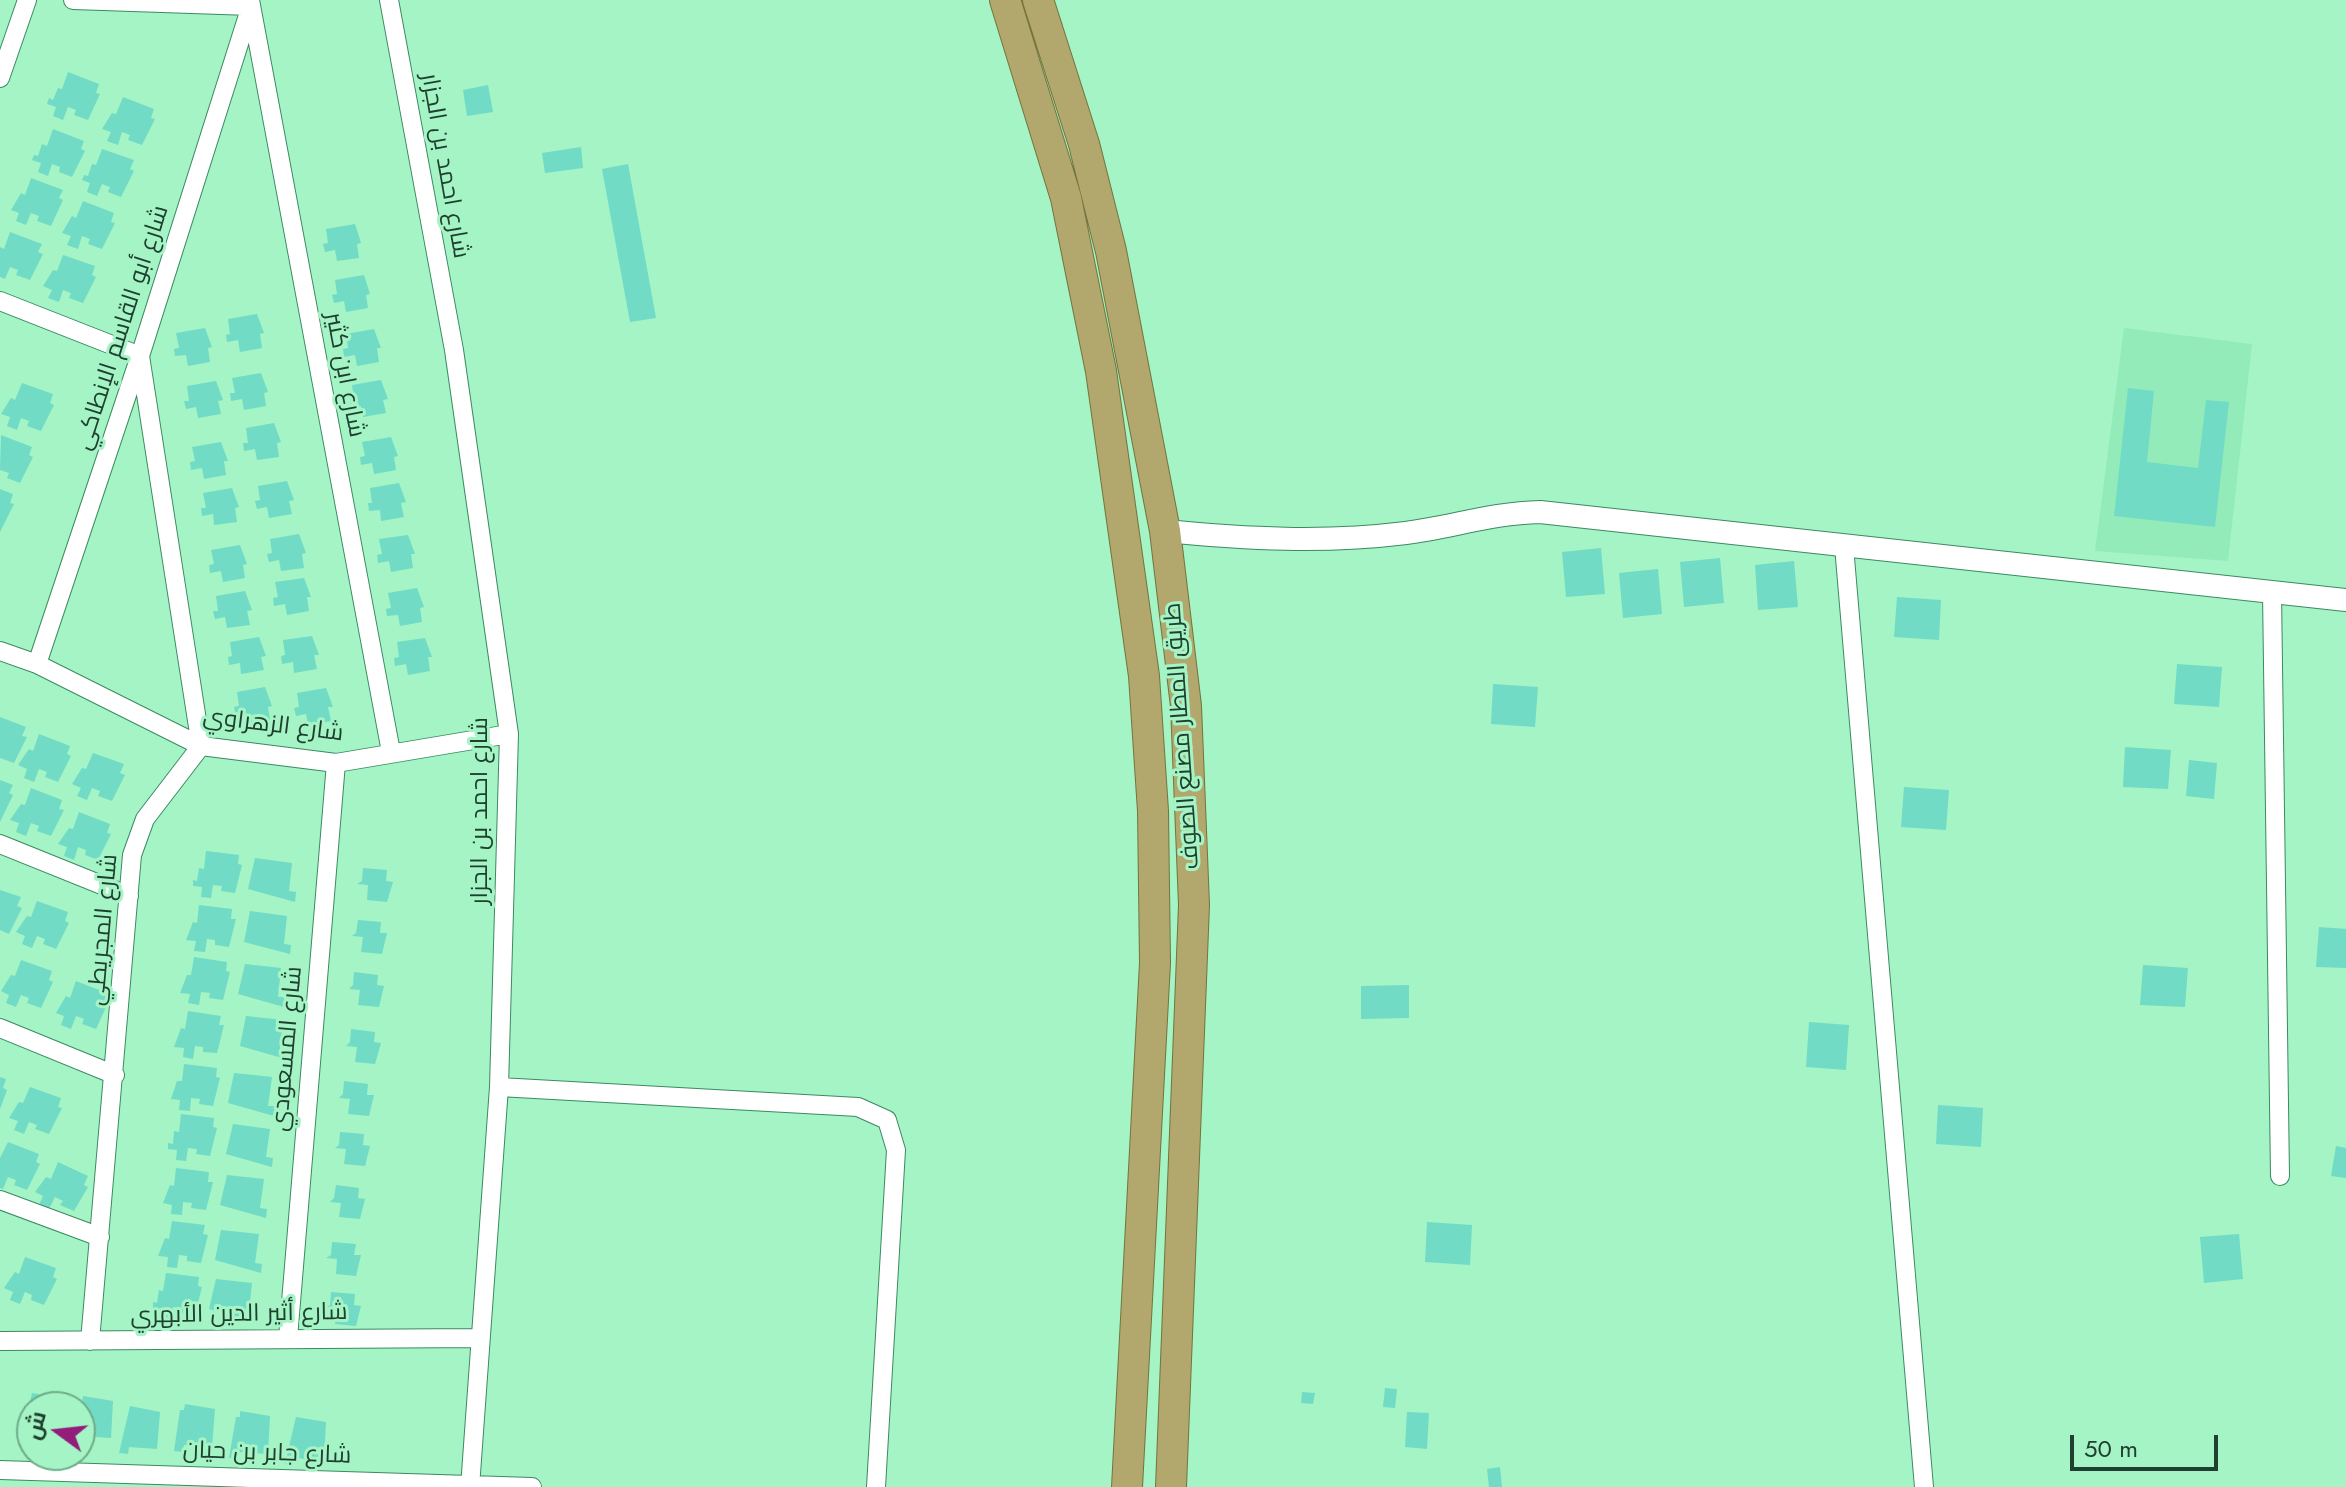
<!DOCTYPE html>
<html>
<head>
<meta charset="utf-8">
<style>
  body { margin:0 }
  #map { position:relative; width:2346px; height:1487px; overflow:hidden; background:#a4f4c6; font-family:Jost,Cairo,sans-serif }
  canvas { display:block }
  .north { position:absolute; left:16px; top:1391px; width:80px; height:80px; box-sizing:border-box; background:#a4f4c6; border:2px solid #6fac89; border-radius:50%; rotate:285deg; font-size:22px; font-weight:700; line-height:32px; text-align:center; color:#1f402e }
  .north::after { content:''; display:block; margin:auto; width:28px; height:36px; background:#931d7a; clip-path:polygon(50% 0,100% 100%,50% 72%,0 100%) }
  .scale { position:absolute; left:2070px; top:1435px; width:148px; height:36px; box-sizing:border-box; border:4px solid #1f402e; border-top:0; padding-left:10px; font-size:24px; line-height:28px; white-space:nowrap; color:#1f402e; -webkit-text-stroke:6px #a4f4c6; paint-order:stroke }
</style>
</head>
<body>
<div id="map">
<canvas width="2346" height="1487"></canvas>
<div class="north">ش</div>
<div class="scale">50 m</div>
</div>
<script>
const ctx = document.querySelector('canvas').getContext('2d');
ctx.lineJoin = 'round';
function paint(path, color) { ctx.fillStyle = color; ctx.fill(path, 'evenodd'); }
function stroke(path, color, width, dash) { ctx.strokeStyle = color; ctx.lineWidth = width; ctx.lineCap = dash ? 'butt' : 'round'; ctx.setLineDash(dash || []); ctx.stroke(path); }
function label(font, color, halo, rows, align = 'center') {
  ctx.font = font + ' Jost,Cairo,sans-serif'; ctx.lineWidth = 6; ctx.setLineDash([]); ctx.textBaseline = 'middle'; ctx.strokeStyle = halo; ctx.fillStyle = color; for (const [text, x, y, turn = 0] of rows) {
    ctx.save(); ctx.translate(x, y); ctx.rotate((+turn || 0) * Math.PI / 180); ctx.textAlign = isNaN(turn) ? turn : align; if (halo) ctx.strokeText(text, 0, 0); ctx.fillText(text, 0, 0); ctx.restore();
  }
}
const built = new Path2D(`
  M2124,328L2252,344L2228,561L2095,551Z`);
const building = new Path2D(`
  M68,72L99,84L96,93L100,94L88,120L74,115L76,110L68,107L63,120L53,116L56,107L47,104L49,98L53,100L58,88L62,89Z
  M488,85L493,112L467,116L463,90Z
  M123,97L154,109L151,118L155,119L142,145L128,140L130,135L122,132L118,145L107,141L111,132L102,129L112,113L116,114Z
  M53,129L84,141L81,149L85,151L72,177L59,172L60,167L52,164L48,176L38,172L41,163L32,160L34,155L38,156L42,144L47,146Z
  M581,147L583,168L545,173L542,153Z
  M102,149L134,160L130,169L134,171L121,197L108,192L110,187L102,184L97,196L87,192L90,183L82,180L84,175L88,176L92,164L96,165Z
  M628,164L656,318L630,322L602,169Z
  M31,178L63,190L59,198L63,200L51,226L37,221L39,216L31,213L26,225L16,221L19,213L11,210L21,193L25,195Z
  M83,201L114,213L111,222L115,223L102,249L88,244L90,239L82,236L78,249L67,245L71,236L62,233L72,216L76,218Z
  M355,224L361,243L357,244L359,258L337,261L335,250L325,252L323,244L328,243L326,229Z
  M10,232L42,244L38,252L43,254L30,280L16,275L18,270L10,267L5,279L0,277V247L4,249Z
  M63,255L95,266L92,275L96,277L83,303L69,298L71,293L63,290L59,302L48,298L52,290L43,286L53,270L57,271Z
  M364,275L370,294L366,295L368,308L346,312L344,301L334,303L332,295L337,294L335,280Z
  M257,314L264,333L260,334L262,348L240,352L238,340L227,342L226,335L230,334L228,319Z
  M205,328L212,347L208,348L210,362L188,366L186,355L175,356L174,349L179,348L176,333Z
  M374,329L381,348H377L379,362L357,366L355,355L344,357L343,349L348,348L346,334Z
  M261,373L268,392L264,393L266,406L244,410L242,399L231,401L230,393H235L232,378Z
  M381,380L388,399L383,400L386,413L363,417L361,406L351,408L350,400H354L352,385Z
  M216,381L223,400L218,401L221,414L198,418L196,407L186,409L184,401H189L187,386Z
  M22,383L53,394L50,403L54,405L41,431L27,426L29,421L21,418L17,430L7,426L10,417L1,414L11,398L15,400Z
  M2128,388L2154,391L2147,462L2198,468L2206,400L2229,402L2215,527L2114,516Z
  M274,423L281,442L277,443L279,457L257,460L255,449L244,451L243,443H248L246,428Z
  M1,435L32,447L29,455L33,457L20,483L7,478L9,473L0,470Z
  M391,437L398,456L394,457L396,470L374,474L372,463L361,465L360,457L365,456L362,442Z
  M221,442L228,461H224L226,475L204,479L202,468L191,470L190,462L195,461L192,447Z
  M287,481L294,500L289,501L292,514L269,518L267,507L257,509L255,501L260,500L258,486Z
  M399,483L406,502L401,503L404,517L381,521L380,510L369,511L368,503H372L370,488Z
  M232,488L239,507L235,508L237,522L214,525L213,514L202,516L201,508H206L203,493Z
  M0,489L13,494L10,503L14,504L0,532Z
  M299,534L306,553L302,554L304,568L281,571L279,560L269,562L267,554L272,553L270,539Z
  M408,535L415,554H411L413,568L391,572L389,561L378,563L377,555L382,554L379,539Z
  M240,545L247,564L243,565L245,578L223,582L221,571L210,573L209,565L214,564L211,550Z
  M1601,548L1605,594L1566,597L1562,552Z
  M1720,558L1724,603L1684,607L1680,562Z
  M1794,561L1798,607L1758,610L1755,565Z
  M1658,569L1662,614L1623,618L1619,573Z
  M304,578L311,597H307L309,611L287,615L285,604L274,606L273,598L278,597L275,582Z
  M417,588L424,607L420,608L422,622L400,626L398,615L387,616L386,609L391,608L388,593Z
  M245,591L252,610L247,611L250,625L227,628L225,617L215,619L213,611H218L216,596Z
  M1897,597L1941,600L1939,640L1894,637Z
  M312,636L319,655H314L317,669L294,673L293,662L282,664L281,656L285,655L283,640Z
  M259,637L266,656L261,657L264,670L241,674L240,663L229,665L228,657L232,656L230,642Z
  M425,638L432,657H428L430,671L408,675L406,664L395,666L394,658L399,657L397,642Z
  M2177,664L2222,667L2219,707L2174,704Z
  M1493,684L1538,687L1535,727L1491,724Z
  M265,687L272,706L268,707L270,720L248,724L246,713L236,715L234,707L239,706L237,692Z
  M326,688L333,707H328L331,721L308,725L306,714L296,716L294,708L299,707L297,693Z
  M0,717L26,727L22,736L27,737L14,763L0,758Z
  M39,734L70,746L67,754L71,756L58,782L45,777L47,772L39,769L34,782L24,778L27,769L18,765L29,749L33,751Z
  M2125,747L2171,750L2168,789L2123,787Z
  M93,753L124,764L120,773L125,775L112,801L98,796L100,791L92,788L87,800L77,796L81,788L72,784L82,768L86,769Z
  M2189,760L2217,763L2214,799L2186,796Z
  M0,780L13,785L9,793L13,795L0,822Z
  M1904,787L1949,790L1946,830L1901,827Z
  M31,788L62,800L59,809L64,810L51,836L37,831L39,826L31,823L26,836L16,832L19,823L10,820L21,804L25,805Z
  M79,812L110,824L107,833L111,834L98,860L85,855L86,850L78,847L74,860L64,856L67,847L58,844L69,828L73,829Z
  M206,851L239,855L238,864L242,865L235,893L221,891L222,886L213,885L211,898L201,897L202,887L193,886V880L197,881L199,868L204,869Z
  M255,858L292,863L289,891L296,892L295,902L248,889Z
  M363,868L387,870L386,881L393,882L387,902L367,900L368,885L357,884L362,881Z
  M0,890L21,897L17,906L22,908L9,934L0,930Z
  M37,901L68,912L65,921L69,923L56,949L43,944L45,939L37,936L32,948L22,944L25,936L16,932L27,916L31,917Z
  M199,905L232,909L231,919H236L229,947L215,945V940L207,939L205,952L194,951L196,941L186,940L193,922L197,923Z
  M250,911L287,916L284,944L291,945L290,954L244,942Z
  M358,920L381,922L380,933H387L382,954L361,952L363,937L352,936L356,933Z
  M2319,927L2346,929V968L2316,967Z
  M194,957L227,962L226,971L230,972L223,1000L209,998L210,993L201,992L199,1005L188,1003L190,994L180,993L187,975H191Z
  M21,960L52,971L49,980L53,982L41,1008L27,1003L29,998L21,995L16,1007L6,1003L9,995L1,991L11,975L15,976Z
  M245,964L281,968L278,997H285L284,1007L238,994Z
  M2143,965L2188,968L2185,1007L2140,1005Z
  M354,972L378,975L377,985L384,986L379,1007L358,1005L360,990L349,989L353,985Z
  M76,981L107,993L104,1002L108,1003L96,1029L82,1024L84,1019L76,1016L71,1029L61,1025L64,1016L56,1013L66,996L70,998Z
  M1409,985V1018L1361,1019V986Z
  M188,1011L221,1016L219,1025H224L217,1053L203,1052V1047L195,1046L193,1059L183,1057L184,1048L174,1047L181,1028L185,1029Z
  M246,1016L283,1020L280,1049L287,1050L286,1059L240,1046Z
  M1809,1022L1849,1025L1846,1070L1806,1067Z
  M351,1029L375,1032L374,1042L381,1043L375,1064L355,1062L357,1047L346,1046L350,1042Z
  M184,1064L217,1068L216,1077L220,1078L213,1106L199,1104L200,1099L191,1098L190,1111L179,1110L180,1100L171,1099L177,1081H182Z
  M234,1073L272,1077L268,1106H275L274,1116L228,1103Z
  M0,1077L6,1079L3,1088L7,1090L0,1109Z
  M344,1081L368,1084L367,1095H374L369,1116L348,1114L350,1099L339,1098L343,1094Z
  M30,1087L61,1098L58,1107L62,1108L49,1134L35,1129L37,1125L29,1122L24,1134L14,1130L18,1121L9,1118L19,1102L23,1103Z
  M1938,1105L1983,1108L1981,1147L1936,1144Z
  M181,1114L214,1118L213,1127L217,1128L210,1156L196,1154L197,1149L188,1148L186,1161L176,1160L177,1150L168,1149V1143L173,1144L174,1131L179,1132Z
  M233,1124L270,1129L266,1157L273,1158L272,1167L226,1154Z
  M340,1132L364,1134L363,1145L370,1146L365,1166L344,1164L346,1149L335,1148L339,1145Z
  M8,1142L39,1154L36,1162L40,1164L27,1190L14,1185L16,1180L8,1177L3,1189L0,1188V1158Z
  M2336,1146L2346,1148V1178L2331,1176Z
  M58,1162L88,1176L84,1185L88,1187L74,1211L60,1205L63,1201L55,1197L49,1209L39,1205L43,1196L35,1192L46,1177L51,1179Z
  M176,1168L209,1172L208,1182H213L206,1210L191,1208L192,1203L183,1202L182,1215L171,1214L172,1205L163,1203L170,1185L174,1186Z
  M227,1175L264,1179L260,1208L267,1209L266,1218L220,1205Z
  M336,1185L359,1188L358,1198L365,1199L360,1219L339,1217L341,1203L330,1202L334,1198Z
  M172,1221L205,1225L203,1234L208,1235L201,1263L187,1261V1256L179,1255L177,1268L167,1267L168,1257L158,1256L165,1238L169,1239Z
  M1427,1222L1472,1225L1470,1265L1425,1262Z
  M221,1230L259,1234L255,1263L262,1264L261,1273L215,1260Z
  M2239,1234L2243,1279L2204,1283L2200,1237Z
  M332,1242L356,1244L354,1255H361L356,1276L336,1274L337,1259L326,1258L331,1255Z
  M25,1257L56,1268L53,1277L57,1279L44,1305L31,1300L32,1295L25,1292L20,1304L10,1300L13,1292L4,1288L15,1272L19,1274Z
  M166,1273L199,1277L198,1286L202,1287L195,1315L181,1313V1308L173,1307L171,1320L161,1319L162,1309L153,1308V1302L157,1303L159,1290L163,1291Z
  M216,1279L252,1283L249,1312L256,1313L255,1322L209,1309Z
  M331,1292L355,1294L354,1305L361,1306L356,1326L335,1324L336,1309L325,1308L330,1305Z
  M1385,1388L1397,1389L1395,1408L1383,1407Z
  M1302,1392L1315,1393L1313,1404L1301,1403Z
  M32,1393L63,1398L62,1407H32L31,1441L22,1440Z
  M83,1396L113,1401L111,1438L80,1436L79,1401L82,1402Z
  M185,1404L215,1409L212,1447L184,1445L183,1452L174,1451L180,1410H184Z
  M130,1406L160,1412L157,1449L129,1447L128,1454L119,1453Z
  M240,1411L270,1416L268,1454L239,1452V1459L229,1458L236,1417H240Z
  M1407,1412L1429,1413L1427,1449L1405,1447Z
  M296,1417L326,1422L324,1460L295,1458L294,1465L285,1464Z
  M1500,1467L1502,1487H1489L1487,1469Z`);
const minor = new Path2D(`
  M73,0L251,6
  M250,0L391,752
  M389,0L454,350L509,734L499,1087L470,1487
  M0,78L27,0
  M0,301L140,356L201,746L145,819L132,855L90,1341
  M1844,546L1924,1487
  M2272,592L2280,1176
  M0,651L37,664L201,746L336,763L509,734
  M37,664L140,356L250,9
  M0,844L129,896
  M0,1028L115,1075
  M499,1087L858,1107L887,1120L896,1150L876,1487
  M0,1200L100,1237
  M288,1338L336,763
  M0,1341L478,1338
  M0,1470L532,1487`);
const tertiary = new Path2D(`
  M1165,531C1246,539 1325,543 1406,533C1452,527 1493,513 1540,512L2346,600`);
const trunk = new Path2D(`
  M1005,0L1066,198L1101,371L1144,676L1153,811L1155,963L1127,1487
  M1038,0L1084,144L1111,251L1165,531L1186,706L1194,905L1171,1487`);
const streetNames = [
  ["شارع احمد بن الجزار",444,166,80],
  ["شارع أبو القاسم الإنطاكي",123,328,-72],
  ["شارع ابن كثير",344,375,79],
  ["شارع الزهراوي",273,726,7],
  ["طريق المطار مصنع الصوف",1183,736,-94],
  ["شارع احمد بن الجزار",481,811,-90],
  ["شارع المجريطي",104,930,-85],
  ["شارع المسعودي",288,1049,-85],
  ["شارع أثير الدين الأبهري",239,1315,-1],
  ["شارع جابر بن حيان",267,1454,2]
];
paint(built, '#93ebb9');
paint(building, '#71dbc5');
stroke(minor, '#3b8a61', 20);
stroke(tertiary, '#3b8a61', 24);
stroke(trunk, '#72753e', 32);
stroke(minor, '#fff', 18);
stroke(tertiary, '#fff', 22);
stroke(trunk, '#b2a76c', 30);
label('24px', '#1f402e', '#a4f4c6', streetNames);
</script>
</body>
</html>
